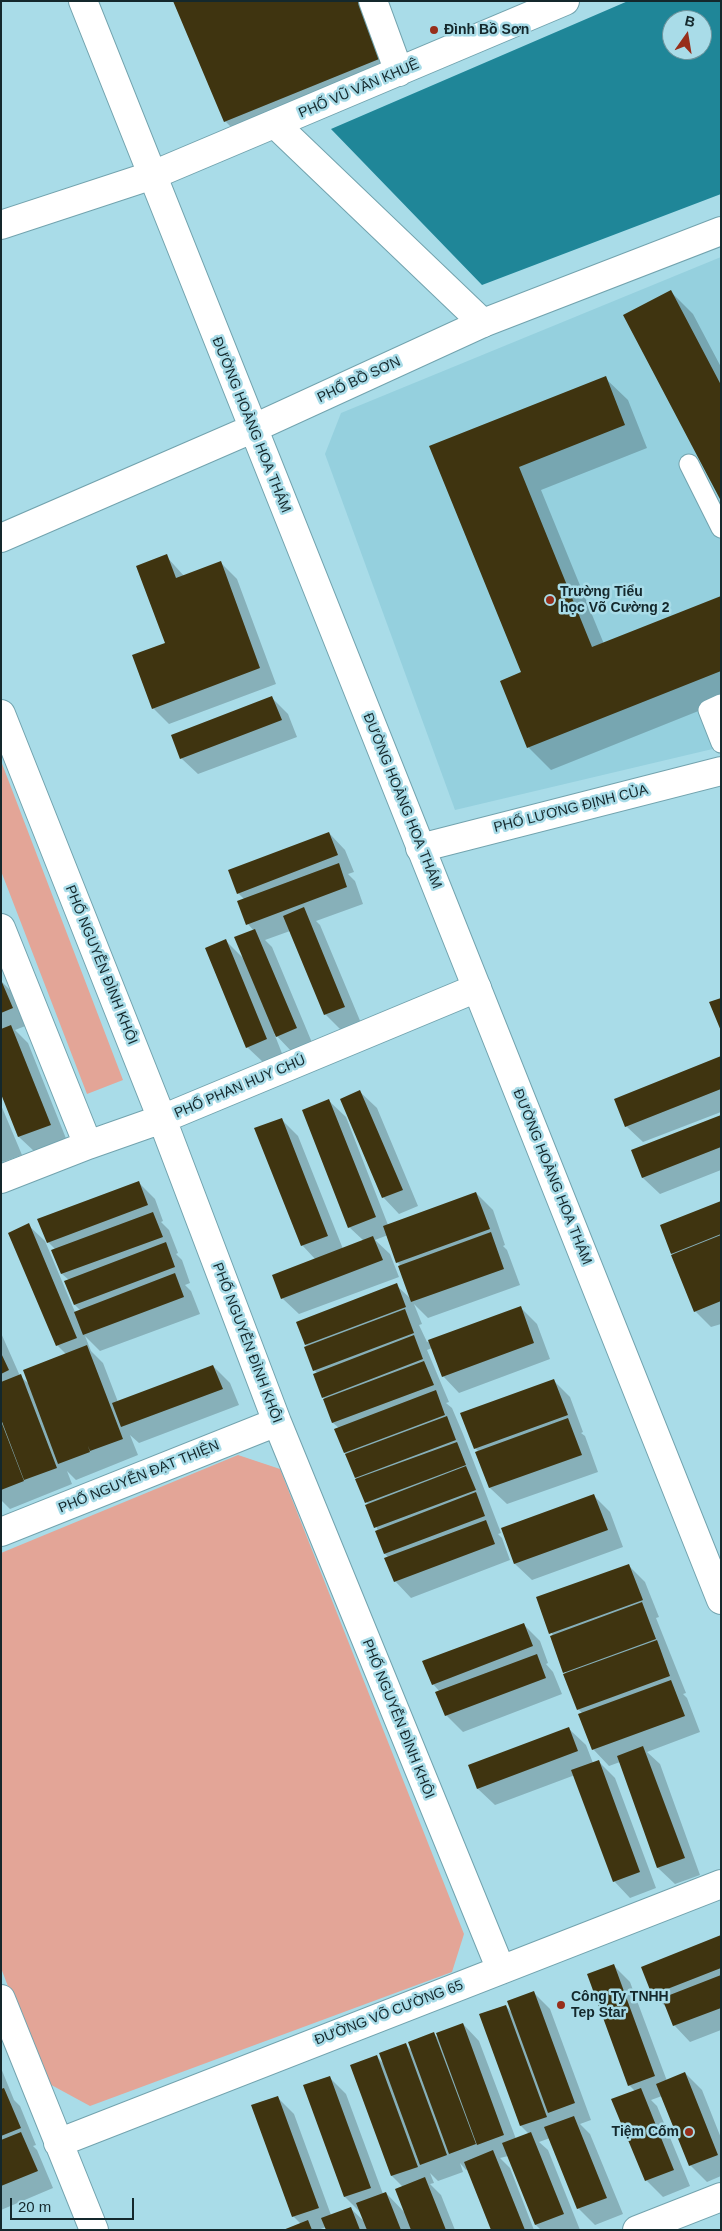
<!DOCTYPE html>
<html>
<head>
<meta charset="utf-8">
<style>
  body { margin:0 }
  #map { position:relative; width:722px; height:2231px; overflow:hidden; background:#a9dce8; font-family:Arial,sans-serif }
  canvas { display:block }
  .frame { position:absolute; inset:0; border:2px solid #14282c; pointer-events:none }
  .north { position:absolute; left:662px; top:10px; width:50px; height:50px; box-sizing:border-box; background:#a9dce8; border:1px solid #6d949d; border-radius:50%; rotate:13deg; font-size:14px; font-weight:700; line-height:20px; text-align:center; color:#14282c }
  .north::after { content:''; display:block; margin:auto; width:18px; height:22px; background:#972e1a; clip-path:polygon(50% 0,100% 100%,50% 72%,0 100%) }
  .scale { position:absolute; left:10px; top:2198px; width:124px; height:22px; box-sizing:border-box; border:2px solid #14282c; border-top:0; padding-left:6px; font-size:15px; line-height:18px; white-space:nowrap; color:#14282c; -webkit-text-stroke:4px #a9dce8; paint-order:stroke }
</style>
</head>
<body>
<div id="map">
<canvas width="722" height="2231"></canvas>
<div class="frame"></div>
<div class="north">B</div>
<div class="scale">20 m</div>
</div>
<script>
const ctx = document.querySelector('canvas').getContext('2d');
ctx.lineJoin = 'round';
function paint(path, color) { ctx.fillStyle = color; ctx.fill(path, 'evenodd'); }
function stroke(path, color, width, dash) { ctx.strokeStyle = color; ctx.lineWidth = width; ctx.lineCap = dash ? 'butt' : 'round'; ctx.setLineDash(dash || []); ctx.stroke(path); }
function label(font, color, halo, rows, align = 'center') {
  ctx.font = font + ' Arial,sans-serif'; ctx.lineWidth = 5; ctx.setLineDash([]); ctx.textBaseline = 'middle'; ctx.strokeStyle = halo; ctx.fillStyle = color; for (const [text, x, y, turn = 0] of rows) {
    ctx.save(); ctx.translate(x, y); ctx.rotate((+turn || 0) * Math.PI / 180); ctx.textAlign = isNaN(turn) ? turn : align; if (halo) ctx.strokeText(text, 0, 0); ctx.fillText(text, 0, 0); ctx.restore();
  }
}
const built = new Path2D(`
  M721,257V747L455,810L325,454L341,413Z`);
const green = new Path2D(`
  M1,761L123,1080L87,1094L1,871Z
  M238,1455L280,1469L464,1934L452,1972L90,2106L44,2081L1,1968V1553Z`);
const water = new Path2D(`
  M628,1H721V194L482,285L331,129ZM672,20H702V50H672Z`);
const shadow = new Path2D(`
  M325,1L405,71L241,137L225,121Z
  M671,292L693,314L721,367V498Z
  M605,378L628,400L647,448L541,490L604,644L721,598V702L551,770L529,748L502,682L523,673L431,447Z
  M166,556L184,576L221,563L237,579L276,684L169,724L153,708L167,644Z
  M272,698L288,714L297,737L198,774L181,758Z
  M329,833L345,850L354,872L348,874L355,881L363,904L316,921L320,925L361,1023L342,1031L325,1014L290,931L265,940L272,947L313,1045L293,1053L274,1033L283,1056L264,1063L247,1047L226,941L245,960L254,931L248,924L244,899L238,893Z
  M1,981L18,998L28,1025L15,1030L28,1043L67,1141L36,1153L19,1137L1,1091Z
  M721,1058V1112L643,1142L626,1126Z
  M360,1092L377,1108L418,1206L399,1214L383,1197Z
  M329,1101L346,1117L388,1225L476,1193L493,1210L505,1245L503,1246L507,1250L520,1285L428,1318L414,1304L422,1324L419,1325L427,1342L521,1308L537,1324L550,1359L459,1393L443,1376L432,1348L427,1350L449,1402L446,1403L452,1408L463,1434L501,1533L498,1534L502,1538L510,1560L411,1598L395,1581L389,1558L385,1554L378,1531L367,1505H368L345,1453L339,1428L333,1423L326,1400L323,1397L317,1373L314,1370L306,1345L396,1285L411,1299L401,1266L397,1262L388,1235L375,1240L390,1254L399,1277L299,1314L282,1298L316,1260L302,1245L281,1119L298,1136L343,1249L364,1241L349,1227Z
  M1,1105L22,1155L3,1162L1,1161Z
  M721,1116V1170L660,1194L643,1178L632,1151Z
  M138,1182L155,1199L163,1221L161,1222L169,1230L178,1253L176,1254L182,1260L190,1283L185,1285L191,1291L200,1314L100,1351L85,1336L91,1351L103,1363L118,1402L213,1366L230,1383L239,1405L139,1443L130,1435L138,1455L76,1480L67,1471L72,1484L10,1509L1,1500V1333L20,1376L29,1384L66,1354L57,1345L28,1225L45,1241L75,1312L80,1310L75,1305L69,1280L62,1274L53,1251L56,1250L48,1242Z
  M721,1203V1324L711,1327L695,1311L672,1253Z
  M553,1380L570,1397L583,1432L581,1433L585,1436L598,1472L507,1504L490,1488L479,1452L475,1448Z
  M594,1496L610,1512L623,1547L532,1580L515,1564L502,1529Z
  M628,1565L645,1582L659,1617L656,1618L686,1693L683,1694L687,1698L700,1732L647,1752L660,1764L700,1875L675,1884L658,1868L620,1762L609,1766L593,1749L582,1713L578,1709L553,1636L538,1598Z
  M523,1624L540,1641L548,1663L546,1664L553,1672L562,1694L463,1732L446,1715L440,1692L433,1684Z
  M569,1729L586,1745L593,1763L598,1761L615,1778L656,1888L630,1898L614,1881L575,1775L495,1805L478,1789L469,1766Z
  M721,1936V2030L690,2042L674,2025L667,2008L653,1994Z
  M614,1966L630,1982L667,2081L685,2073L702,2090L721,2138V2176L707,2182L690,2165L662,2096L651,2100L657,2106L690,2186L663,2197L646,2180L635,2091L629,2085Z
  M534,1993L550,2009L591,2120L580,2124L590,2134L623,2214L595,2225L578,2208L550,2138L539,2142L548,2150L580,2230H541L536,2225L508,2156L500,2158L510,2168L534,2230H492L468,2169L466,2170L460,2163L463,2172L438,2181L430,2173L434,2183L430,2184L441,2195L455,2230H327L326,2227L318,2230H286L301,2224L293,2216L277,2097L294,2114L331,2215L350,2208L366,2223L361,2213L345,2197L305,2086L330,2078L346,2094L383,2194L386,2193L406,2214L403,2187L392,2176L352,2065L376,2056L384,2064L406,2045L412,2051L434,2034L439,2039L463,2024L479,2041L516,2139L529,2134L521,2126L480,2015L506,2006L512,2013Z
  M1,2068L14,2100L20,2106L36,2145L33,2146L37,2150L53,2188L1,2210Z`);
const building = new Path2D(`
  M173,1H368L389,55L224,122Z
  M671,290L721,385V501L623,315Z
  M606,376L625,425L519,467L592,647L721,596V671L527,748L500,681L521,672L429,446Z
  M167,554L176,578L221,561L260,668L152,709L132,655L165,643L136,566Z
  M272,696L282,720L180,759L171,735Z
  M329,832L338,855L237,894L228,870Z
  M339,863L347,887L246,925L237,901Z
  M304,907L345,1007L324,1015L283,916Z
  M255,929L297,1028L276,1037L234,937Z
  M226,939L267,1039L246,1048L205,948Z
  M1,980L13,1008L1,1013Z
  M721,998V1031L709,1002Z
  M11,1025L51,1125L18,1137L1,1094V1029Z
  M721,1056V1089L625,1127L614,1099Z
  M360,1090L403,1190L382,1198L340,1099Z
  M329,1099L376,1217L348,1228L302,1110Z
  M721,1115V1147L642,1178L631,1150Z
  M282,1118L328,1236L301,1246L254,1128Z
  M139,1181L148,1205L47,1243L37,1219Z
  M476,1192L490,1229L396,1263L383,1226Z
  M721,1201V1234L671,1254L660,1225Z
  M153,1212L163,1237L61,1274L51,1250Z
  M29,1223L77,1338L56,1346L8,1233Z
  M491,1232L504,1269L411,1302L398,1266Z
  M721,1235V1301L694,1312L671,1255Z
  M373,1236L383,1260L281,1299L272,1275Z
  M166,1242L175,1267L74,1305L64,1281Z
  M175,1273L184,1297L83,1335L74,1312Z
  M397,1283L406,1307L305,1345L296,1322Z
  M521,1306L534,1343L442,1377L428,1340Z
  M405,1309L414,1333L313,1371L304,1347Z
  M414,1335L423,1359L322,1398L313,1374Z
  M87,1345L123,1439L90,1451L88,1446L90,1452L58,1464L23,1370Z
  M1,1353L9,1370L1,1374Z
  M424,1361L434,1385L332,1423L323,1399Z
  M213,1365L223,1389L121,1427L112,1403Z
  M21,1374L57,1468L24,1480L1,1419V1382Z
  M554,1379L568,1415L474,1449L460,1413Z
  M436,1390L445,1415L344,1453L334,1429Z
  M447,1416L456,1440L355,1478L345,1454Z
  M568,1418L582,1455L489,1488L475,1452Z
  M1,1421L24,1481L1,1490Z
  M457,1442L466,1465L365,1503L355,1479Z
  M466,1466L476,1490L374,1528L365,1505Z
  M476,1492L485,1516L384,1554L375,1531Z
  M594,1494L608,1530L514,1564L501,1528Z
  M486,1520L495,1544L394,1582L384,1558Z
  M629,1564L643,1600L549,1634L536,1597Z
  M642,1602L656,1639L563,1673L550,1636Z
  M524,1623L533,1646L432,1685L422,1661Z
  M657,1640L670,1676L577,1710L563,1674Z
  M537,1654L546,1678L445,1716L435,1692Z
  M671,1680L685,1716L592,1750L578,1714Z
  M569,1727L578,1751L477,1789L468,1765Z
  M643,1746L685,1858L657,1868L617,1756Z
  M599,1760L640,1872L613,1882L571,1770Z
  M721,1935V1968L652,1995L641,1967Z
  M614,1964L655,2076L628,2086L587,1974Z
  M721,1975V2008L673,2026L662,1998Z
  M534,1991L575,2103L548,2113L507,2001Z
  M506,2005L547,2117L520,2126L479,2014Z
  M463,2023L504,2135L477,2145L436,2033Z
  M434,2032L476,2144L449,2154L408,2042Z
  M406,2043L447,2155L420,2165L379,2053Z
  M377,2055L418,2167L391,2176L350,2065Z
  M685,2072L718,2155L689,2166L656,2084Z
  M330,2076L371,2188L344,2197L303,2085Z
  M4,2088L21,2128L1,2136V2089Z
  M641,2088L674,2170L645,2181L611,2099Z
  M278,2096L319,2208L292,2217L251,2105Z
  M574,2116L607,2198L577,2209L544,2127Z
  M21,2132L38,2171L1,2186V2140Z
  M531,2132L564,2214L535,2225L502,2143Z
  M493,2150L525,2230H491L464,2162Z
  M425,2177L446,2230H411L395,2189Z
  M386,2192L401,2230H367L356,2203Z
  M351,2207L360,2230H326L321,2218Z
  M308,2220L312,2230H283Z`);
const lane = new Path2D(`
  M689,464L721,528
  M721,704L708,710L721,743`);
const street = new Path2D(`
  M373,1L399,72
  M275,124L483,323
  M1,225L153,175L565,1
  M1,714L162,1119L277,1422L501,1970
  M420,848L721,771
  M1,928L88,1145
  M1,1179L88,1145L162,1119L477,988
  M1,1532L277,1422
  M1,1999L94,2230
  M58,2143L721,1884`);
const secondary = new Path2D(`
  M83,1L721,1600
  M1,538L252,429L483,323L721,231
  M637,2230L721,2197`);
const markers = [
  [434,30,5,"#972e1a"],
  [550,600,5,"#972e1a"],
  [561,2005,5,"#972e1a"],
  [689,2132,5,"#972e1a"]
];
const poiNames = [
  ["Đình Bồ Sơn",444,30],
  ["Trường Tiểu",560,592],
  ["học Võ Cường 2",560,608],
  ["Công Ty TNHH",571,1997],
  ["Tep Star",571,2013],
  ["Tiệm Cốm",679,2132,"right"]
];
const streetNames = [
  ["PHỐ VŨ VĂN KHUÊ",359,89,-23],
  ["PHỐ BỒ SƠN",359,380,-25],
  ["ĐƯỜNG HOÀNG HOA THÁM",251,425,68],
  ["ĐƯỜNG HOÀNG HOA THÁM",402,801,68],
  ["PHỐ LƯƠNG ĐỊNH CỦA",571,809,-14],
  ["PHỐ NGUYỄN ĐÌNH KHÔI",101,965,68],
  ["PHỐ PHAN HUY CHÚ",240,1087,-23],
  ["ĐƯỜNG HOÀNG HOA THÁM",552,1177,68],
  ["PHỐ NGUYỄN ĐÌNH KHÔI",247,1343,69],
  ["PHỐ NGUYỄN ĐẠT THIỆN",139,1477,-22],
  ["PHỐ NGUYỄN ĐÌNH KHÔI",398,1719,68],
  ["ĐƯỜNG VÕ CƯỜNG 65",389,2013,-21]
];
paint(built, '#95d0de');
paint(green, '#e3a597');
paint(water, '#1f8698');
paint(shadow, '#0003');
paint(building, '#3f3410');
stroke(lane, '#72a3ae', 21);
stroke(street, '#72a3ae', 30);
stroke(secondary, '#72a3ae', 30);
stroke(lane, '#fff', 19);
stroke(street, '#fff', 28);
stroke(secondary, '#fff', 28);
for (const [x, y, r, color] of markers) { const dot = new Path2D(); dot.arc(x, y, r, 0, 2 * Math.PI); ctx.fillStyle = color; ctx.fill(dot); stroke(dot, '#a9dce8', 2); }
label('bold 14px', '#14282c', '#a9dce8', poiNames, 'left');
label('14px', '#14282c', '#a9dce8', streetNames);
</script>
</body>
</html>
